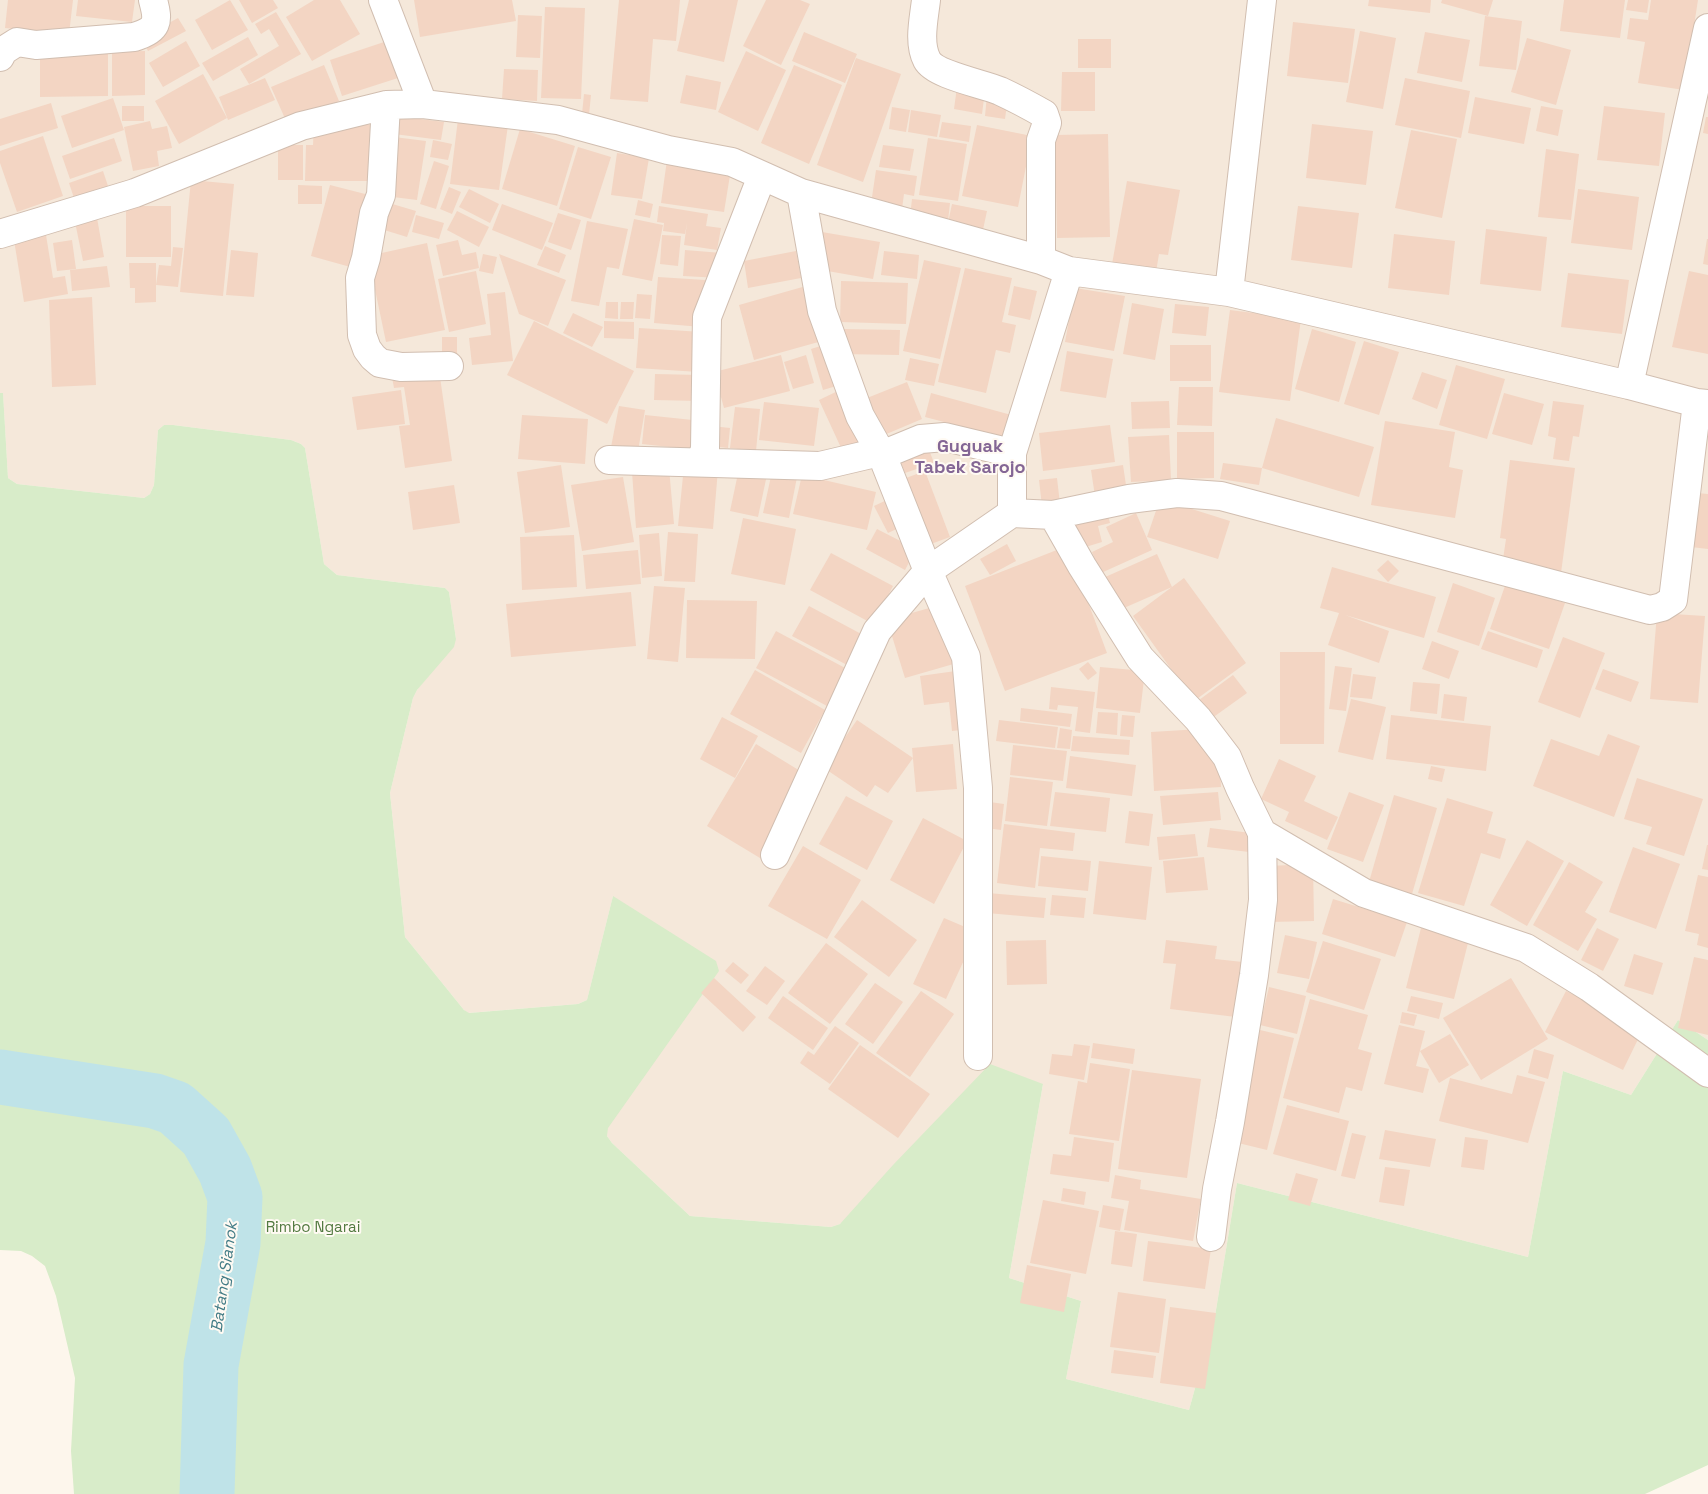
<!DOCTYPE html>
<html>
<head>
<meta charset="utf-8">
<style>
  body { margin:0 }
  canvas { display:block; background:#fdf6ec }
</style>
</head>
<body>
<canvas width="1708" height="1494"></canvas>
<script>
const ctx = document.querySelector('canvas').getContext('2d');
ctx.lineJoin = 'round';
function paint(path, color) { ctx.fillStyle = color; ctx.fill(path, 'evenodd'); }
function stroke(path, color, width, dash) { ctx.strokeStyle = color; ctx.lineWidth = width; ctx.lineCap = dash ? 'butt' : 'round'; ctx.setLineDash(dash || []); ctx.stroke(path); }
function label(font, color, halo, rows, align = 'center') {
  ctx.font = font + ' "Space Grotesk",sans-serif'; ctx.lineWidth = 4; ctx.setLineDash([]); ctx.textBaseline = 'middle'; ctx.strokeStyle = halo; ctx.fillStyle = color; for (const [text, x, y, turn = 0] of rows) {
    ctx.save(); ctx.translate(x, y); ctx.rotate((+turn || 0) * Math.PI / 180); ctx.textAlign = isNaN(turn) ? turn : align; if (halo) ctx.strokeText(text, 0, 0); ctx.fillText(text, 0, 0); ctx.restore();
  }
}
const residential = new Path2D(`
  M0,0H1708V1040L1678,1020L1631,1095L1563,1071L1528,1257L1237,1183L1215,1316L1189,1410L1066,1379L1081,1301L1009,1278L1043,1084L840,1224L831,1227L690,1216L612,1143L607,1136L613,896L587,1000L578,1004L468,1013L464,1010L405,937L390,793L413,698L417,690L456,639L449,592L445,588L337,575L324,564L305,448L301,444L291,440L173,425H164L158,430L154,485L150,494L144,498L17,484L8,478L3,394L0,393Z`);
const green = new Path2D(`
  M0,393H3L8,478L17,484L144,498L150,494L154,485L158,430L164,425H173L291,440L301,444L305,448L324,564L337,575L445,588L449,592L456,639L454,647L417,690L413,698L390,793L405,937L464,1010L469,1013L578,1004L587,1000L613,896L716,961L719,971L608,1128L607,1136L612,1143L690,1216L831,1227L840,1224L893,1165L990,1064L1043,1084L1009,1278L1081,1301L1066,1379L1189,1410L1215,1316L1237,1183L1528,1257L1563,1071L1631,1095L1678,1020L1708,1040V1465L1645,1494H74L71,1451L75,1378L56,1296L45,1266L32,1256L21,1251L0,1250Z`);
const river = new Path2D(`
  M0,1077L155,1101L175,1108L206,1136L225,1170L235,1197L233,1243L211,1365L207,1494`);
const building = new Path2D(`
  M8,0H73L69,34L5,28Z
  M78,0H135L132,22L76,16Z
  M230,0L248,30L212,50L195,20Z
  M239,0H273L278,8L252,23Z
  M314,0H340L360,34L312,61L286,17Z
  M414,0H512L516,21L420,37Z
  M619,0H680L676,41L653,39L648,102L610,99Z
  M689,0H738L724,62L677,51Z
  M766,0H800L810,4L781,65L743,46Z
  M1369,0H1431L1430,13L1368,6Z
  M1442,0H1493L1488,16L1441,3Z
  M1564,0H1625L1620,38L1560,31Z
  M1628,0H1649L1647,13L1626,10Z
  M1651,0H1698L1684,90L1638,83L1645,42L1627,39L1630,18L1648,20Z
  M545,7L585,8L581,99L541,98Z
  M276,12L301,54L249,84L240,69L279,46L269,29L261,34L255,24Z
  M518,15L542,16L540,58L516,57Z
  M1485,16L1522,21L1516,70L1479,66Z
  M178,18L186,31L148,51L141,38Z
  M1293,22L1355,29L1348,83L1287,76Z
  M1360,31L1396,38L1383,109L1346,102Z
  M804,32L857,54L845,83L792,61Z
  M1425,32L1470,40L1462,82L1417,73Z
  M248,37L258,55L213,81L202,63Z
  M1527,38L1571,50L1556,105L1511,92Z
  M1078,39H1111V68H1078Z
  M186,41L200,66L163,87L149,63Z
  M387,41L398,78L342,96L330,60Z
  M145,51V95L112,96V52Z
  M746,51L786,70L758,131L718,112Z
  M108,53V96L40,97V54Z
  M856,58L901,74L863,182L817,165Z
  M324,65L339,101L287,123L271,87Z
  M794,65L842,85L809,164L761,143Z
  M504,69L538,70L537,101L502,99Z
  M1062,72H1095V111H1061Z
  M203,74L227,118L179,144L155,101Z
  M686,75L721,82L716,110L680,103Z
  M265,78L275,100L228,120L219,97Z
  M1405,78L1470,91L1461,138L1395,125Z
  M957,87L985,91L982,114L954,109Z
  M584,94L591,95L589,115L582,114Z
  M987,95L1008,97L1005,119L985,116Z
  M1475,97L1531,108L1524,144L1468,133Z
  M113,98L124,130L72,148L61,116Z
  M51,103L58,128L0,146V119Z
  M122,106H144V121H122Z
  M1541,106L1563,110L1558,136L1536,131Z
  M1604,106L1665,113L1659,166L1597,160Z
  M892,107L910,110L906,132L889,129Z
  M911,110L941,115L937,137L908,132Z
  M396,116L444,122L441,140L394,134Z
  M1706,117H1708V134L1703,133Z
  M458,119L508,125L499,190L450,184Z
  M150,121L152,129L167,126L172,148L157,151L159,166L133,171L124,127Z
  M942,122L971,126L969,142L939,137Z
  M314,124L378,125L377,181H305L306,145H313Z
  M1312,124L1373,131L1366,185L1306,178Z
  M977,125L1032,136L1018,207L962,196Z
  M520,129L575,146L557,206L502,189Z
  M1411,130L1457,139L1442,218L1395,208Z
  M1108,134L1110,237L1057,238L1055,135Z
  M43,136L63,196L17,212L0,163V151Z
  M394,137L426,141L417,200L385,196Z
  M114,138L122,161L70,179L62,156Z
  M928,138L967,144L958,201L919,195Z
  M433,140L452,144L448,160L430,157Z
  M278,145H303V180H278Z
  M883,145L914,149L910,171L879,167Z
  M578,147L611,157L591,219L559,209Z
  M1546,149L1579,154L1571,220L1538,217Z
  M617,153L649,158L642,199L611,195Z
  M667,160L731,169L724,212L661,203Z
  M434,161L449,166L436,209L420,204Z
  M876,170L917,176L914,196L904,194L902,209L871,204Z
  M103,171L111,195L77,207L69,183Z
  M191,180L234,184L223,296L180,292Z
  M1127,181L1180,190L1168,255L1159,254L1156,272L1112,264Z
  M298,185L322,186V204H298Z
  M330,185L373,196L354,268L311,256Z
  M449,187L461,192L452,214L440,209Z
  M469,189L499,204L490,223L459,207Z
  M1578,189L1639,197L1632,250L1571,243Z
  M912,199L950,203L948,221L910,216Z
  M638,200L653,204L650,218L635,215Z
  M389,203L416,211L407,237L381,229Z
  M502,204L553,223L542,250L492,230Z
  M952,204L987,211L981,239L946,232Z
  M126,206H171V257H126Z
  M659,206L708,214L706,226L721,228L717,250L684,245L687,223L699,224L687,223L685,234L663,231L664,223L657,222Z
  M1298,206L1359,213L1352,268L1291,260Z
  M457,211L489,227L479,247L447,230Z
  M558,213L581,220L571,250L548,242Z
  M416,215L444,223L439,239L412,232Z
  M97,218L104,257L83,261L75,222Z
  M634,219L663,225L652,281L622,275Z
  M587,221L628,229L619,269L607,267L599,306L571,301Z
  M1486,229L1547,237L1541,291L1480,284Z
  M822,232L880,242L873,279L816,269Z
  M1394,234L1455,241L1449,295L1388,288Z
  M46,235L53,278L65,276L68,294L24,302L14,240Z
  M662,235L681,236L678,266L660,264Z
  M1707,239H1708V265L1703,264Z
  M72,240L76,269L57,271L53,243Z
  M458,240L462,255L476,252L479,268L443,276L436,245Z
  M427,243L445,330L386,342L368,256Z
  M545,246L566,255L559,273L537,265Z
  M173,247L183,248L178,287L156,285L159,265L171,266Z
  M231,250L258,253L254,297L226,295Z
  M685,250L722,253L720,278L683,276Z
  M796,251L801,278L748,288L744,261Z
  M884,251L919,255L917,279L881,275Z
  M483,254L497,257L493,274L479,271Z
  M499,254L566,280L548,326L519,314Z
  M924,260L961,268L940,359L903,351Z
  M129,263H156V302L135,303V288H130Z
  M107,266L110,287L72,291L70,270Z
  M965,268L1012,278L1002,322L1016,325L1010,353L996,350L986,393L938,382Z
  M476,271L486,324L449,332L438,279Z
  M1689,271L1708,275V354L1672,347Z
  M1568,273L1629,280L1622,334L1561,327Z
  M658,277L705,280L702,327L654,323Z
  M841,281L908,283L906,324L840,322Z
  M806,286L822,341L754,360L739,305Z
  M1014,286L1037,291L1030,320L1008,315Z
  M1075,288L1125,296L1114,351L1065,342Z
  M505,292L513,361L472,365L469,338L491,335L487,294Z
  M637,294L652,295L650,319L635,318Z
  M92,297L96,385L52,387L49,300Z
  M606,302H618V319L605,318Z
  M621,302H634L633,319H620Z
  M1132,303L1164,309L1155,360L1123,354Z
  M1175,304L1209,307L1206,336L1172,333Z
  M1230,310L1301,319L1290,401L1219,392Z
  M573,313L603,327L592,347L563,333Z
  M534,321L634,371L607,424L507,375Z
  M604,321L634,322V339L604,338Z
  M639,328L702,332L699,372L636,368Z
  M841,329L900,330L899,355L840,354Z
  M1312,329L1356,342L1339,402L1295,389Z
  M442,337H457V354H442Z
  M1364,341L1399,352L1379,415L1344,404Z
  M830,343L843,384L823,390L811,349Z
  M1170,345H1211V381H1170Z
  M1067,351L1113,359L1106,398L1060,391Z
  M781,355L790,391L724,408L714,372Z
  M806,355L814,383L793,389L784,362Z
  M910,358L939,364L934,386L905,380Z
  M1456,365L1505,379L1487,439L1439,425Z
  M439,370L452,461L405,468L399,426L410,425L404,387L394,388L392,377Z
  M1422,372L1447,380L1437,409L1412,399Z
  M655,374L700,375V401L654,400Z
  M907,382L922,419L877,438L862,400Z
  M1179,387H1213L1212,426L1177,425Z
  M842,389L866,441L843,452L819,400Z
  M401,390L405,424L357,430L352,397Z
  M931,393L1015,416L1009,439L925,417Z
  M1504,393L1544,404L1532,445L1492,434Z
  M1169,401L1170,428L1132,429L1131,402Z
  M1553,401L1584,405L1579,437L1573,436L1569,461L1553,459L1556,438L1548,436Z
  M764,402L819,408L814,446L759,440Z
  M619,406L645,410L638,451L611,447Z
  M735,407L760,409L756,451L730,448Z
  M522,415L588,419L585,464L518,459Z
  M645,415L702,421L699,450L642,444Z
  M1276,418L1374,447L1359,497L1262,468L1259,485L1220,479L1223,463L1262,468Z
  M1385,421L1455,432L1449,467L1463,470L1455,518L1371,505Z
  M1110,425L1115,462L1043,471L1039,433Z
  M712,426L730,428L728,448L710,446Z
  M1177,432H1214V478L1177,479Z
  M1169,435L1171,480L1131,482L1128,437Z
  M928,447L934,463L905,473L899,457Z
  M1510,460L1575,468L1561,573L1502,566L1506,539L1500,538Z
  M740,464L768,470L758,517L730,511Z
  M561,465L570,527L525,533L517,472Z
  M1123,465L1127,492L1095,496L1091,470Z
  M684,466L718,469L713,529L678,526Z
  M773,467L798,472L789,518L763,513Z
  M669,468L674,524L636,528L632,472Z
  M925,471L950,537L920,548L895,482Z
  M802,475L876,492L867,530L793,514Z
  M623,477L634,542L582,551L571,485Z
  M1057,478L1060,504L1042,506L1039,480Z
  M454,485L460,523L413,530L408,492Z
  M1697,493L1708,494V549L1691,547Z
  M891,498L905,525L888,533L874,506Z
  M1160,499L1230,521L1218,559L1147,537Z
  M1105,505L1110,523L1098,526L1102,542L1079,549L1063,517Z
  M1136,513L1152,550L1101,573L1092,552L1113,542L1106,527Z
  M743,518L796,529L785,585L731,574Z
  M877,529L916,549L905,570L866,549Z
  M668,532L698,534L695,582L664,581Z
  M659,533L662,576L642,578L639,535Z
  M574,535L577,587L522,590L520,537Z
  M1007,544L1016,561L990,575L980,559Z
  M1067,546L1107,653L1005,691L965,586Z
  M638,550L641,584L586,589L583,555Z
  M831,553L893,586L873,624L810,590Z
  M1157,554L1172,587L1117,611L1103,578Z
  M1388,560L1399,571L1388,582L1377,570Z
  M1332,567L1436,597L1424,638L1345,615L1389,631L1379,663L1328,645L1339,613L1320,608Z
  M1184,578L1246,663L1194,701L1133,616Z
  M1453,583L1495,598L1479,646L1437,632Z
  M1506,583L1565,603L1549,649L1490,629Z
  M654,586L685,588L678,662L647,659Z
  M631,592L636,646L511,657L506,604Z
  M687,600L757,601L755,659L686,658Z
  M940,605L957,663L905,678L887,620Z
  M809,606L865,636L849,666L792,636Z
  M1657,613L1705,616L1698,703L1650,699Z
  M776,631L847,669L827,706L756,668Z
  M1488,631L1543,650L1537,668L1481,649Z
  M1563,637L1605,653L1580,718L1538,702Z
  M1432,641L1459,651L1449,679L1422,669Z
  M1280,652H1325L1324,744H1280Z
  M1088,662L1097,673L1088,680L1079,669Z
  M1335,666L1352,668L1346,711L1329,709Z
  M1100,667L1145,671L1140,713L1096,708Z
  M1603,669L1639,682L1631,702L1595,689Z
  M755,670L825,710L801,753L730,714Z
  M963,670L970,729L952,731L949,702L924,705L920,676Z
  M1353,674L1376,677L1372,699L1350,697Z
  M1233,675L1247,693L1208,721L1195,703Z
  M1413,682L1440,684L1437,714L1410,711Z
  M1051,687L1095,692L1090,733L1075,731L1078,707L1058,705L1057,710L1049,709Z
  M1444,694L1467,697L1464,721L1441,718Z
  M1351,699L1386,707L1373,760L1338,752Z
  M1021,708L1072,714L1070,727L1020,721Z
  M1098,712L1118,713L1117,735L1096,733Z
  M1122,715L1135,716L1133,737L1120,736Z
  M1391,715L1491,726L1486,771L1386,759Z
  M722,717L758,736L735,778L700,759Z
  M857,720L913,758L888,793L875,785L867,797L824,768Z
  M999,720L1058,727L1055,748L996,741Z
  M1060,728L1072,730L1070,749L1057,748Z
  M1201,729L1202,748L1219,747L1221,787L1154,791L1151,732Z
  M1608,734L1640,746L1614,817L1533,786L1551,739L1599,756Z
  M1073,736L1130,740L1129,755L1071,751Z
  M756,744L810,777L760,858L707,826Z
  M953,744L957,789L916,792L912,748Z
  M1013,745L1067,751L1063,781L1010,775Z
  M1070,756L1136,765L1132,796L1066,788Z
  M1279,759L1316,776L1304,801L1338,817L1327,840L1285,821L1289,812L1261,799Z
  M1431,766L1445,769L1442,782L1428,779Z
  M1010,777L1053,782L1047,826L1005,821Z
  M1637,778L1703,799L1684,856L1646,844L1652,827L1624,819Z
  M1055,792L1110,798L1106,832L1050,826Z
  M1218,792L1221,820L1163,825L1160,796Z
  M1349,792L1384,805L1363,862L1327,849Z
  M1394,795L1437,808L1412,894L1369,882Z
  M846,796L893,821L867,870L819,844Z
  M1447,798L1493,812L1487,833L1506,839L1500,859L1481,853L1464,906L1418,893Z
  M990,802L1004,804L1001,830L986,828Z
  M1129,811L1153,814L1149,846L1125,843Z
  M923,818L967,841L934,904L890,880Z
  M1004,824L1075,833L1073,851L1040,848L1035,888L997,883Z
  M1210,828L1251,833L1249,852L1207,847Z
  M1195,834L1198,856L1159,860L1157,837Z
  M1527,840L1564,861L1527,926L1490,905Z
  M1707,845H1708V870L1702,869Z
  M803,846L861,880L827,939L768,906Z
  M1633,847L1680,864L1656,929L1609,912Z
  M1041,856L1091,861L1088,891L1038,886Z
  M1204,857L1208,890L1166,893L1163,861Z
  M1099,861L1152,867L1146,920L1093,914Z
  M1569,862L1603,882L1585,912L1597,919L1578,951L1533,925Z
  M1313,864L1314,921L1270,922L1268,866Z
  M1698,875L1708,877V948L1697,945L1699,934L1685,931Z
  M988,893L1046,898L1044,918L987,913Z
  M1052,895L1086,898L1084,918L1050,915Z
  M1333,899L1407,922L1395,957L1322,934Z
  M862,900L917,940L889,977L834,937Z
  M944,918L977,932L946,999L913,984Z
  M1422,924L1470,935L1454,999L1406,988Z
  M1597,928L1619,939L1603,971L1581,960Z
  M1285,935L1317,942L1309,979L1277,973Z
  M1046,940L1047,984L1007,985L1006,941Z
  M1166,940L1217,946L1215,959L1252,963L1244,1018L1170,1009L1176,964L1163,963Z
  M1323,941L1381,959L1364,1010L1306,992Z
  M826,943L868,974L830,1024L788,993Z
  M1634,954L1663,963L1653,995L1624,986Z
  M1694,957L1708,960V1035L1678,1028Z
  M733,962L749,975L741,984L725,971Z
  M765,966L785,981L767,1005L746,991Z
  M714,978L756,1017L743,1032L701,993Z
  M1511,978L1548,1039L1481,1080L1443,1018Z
  M875,983L903,1002L873,1044L845,1024Z
  M1269,987L1306,996L1297,1034L1260,1025Z
  M921,991L954,1014L910,1077L876,1053Z
  M1566,991L1643,1029L1623,1070L1545,1032Z
  M783,996L828,1028L813,1050L768,1018Z
  M1411,996L1443,1003L1439,1019L1407,1011Z
  M1310,999L1368,1015L1358,1049L1372,1053L1362,1091L1346,1087L1339,1113L1283,1098Z
  M1402,1012L1417,1015L1414,1026L1400,1023Z
  M1399,1025L1425,1031L1416,1066L1429,1069L1423,1093L1384,1084Z
  M835,1026L859,1043L830,1084L800,1063L808,1051L814,1055Z
  M1260,1030L1294,1038L1267,1150L1234,1142Z
  M1450,1034L1469,1065L1439,1083L1420,1051Z
  M1093,1043L1135,1049L1133,1064L1091,1058Z
  M1074,1044L1090,1046L1084,1080L1049,1074L1052,1054L1072,1056Z
  M860,1045L930,1094L898,1138L828,1089Z
  M1534,1049L1554,1055L1548,1079L1528,1073Z
  M1090,1063L1130,1069L1119,1141L1069,1134L1078,1081L1087,1083Z
  M1132,1070L1201,1079L1187,1178L1118,1169Z
  M1517,1075L1545,1082L1528,1143L1439,1121L1450,1078L1512,1094Z
  M1287,1105L1349,1121L1336,1171L1273,1154Z
  M1385,1130L1436,1139L1430,1167L1379,1159Z
  M1352,1133L1366,1136L1355,1179L1341,1176Z
  M1074,1137L1114,1143L1109,1182L1050,1174L1053,1154L1071,1156Z
  M1465,1137L1488,1140L1484,1170L1461,1167Z
  M1385,1167L1410,1170L1404,1206L1379,1202Z
  M1296,1173L1318,1179L1310,1206L1288,1200Z
  M1115,1175L1141,1180L1140,1189L1201,1199L1193,1241L1124,1230L1129,1201L1111,1198Z
  M1063,1188L1086,1192L1084,1205L1061,1201Z
  M1043,1200L1099,1211L1086,1274L1030,1263Z
  M1103,1205L1124,1209L1120,1231L1099,1227Z
  M1115,1231L1137,1234L1132,1267L1111,1264Z
  M1148,1241L1211,1249L1205,1289L1143,1281Z
  M1027,1265L1071,1274L1064,1312L1020,1303Z
  M1118,1292L1166,1299L1159,1353L1110,1347Z
  M1170,1307L1216,1313L1205,1389L1160,1383Z
  M1114,1350L1156,1356L1153,1378L1111,1373Z`);
const minor = new Path2D(`
  M383,0L423,104
  M926,0C924,18 918,43 927,60C935,75 984,84 1000,91C1015,98 1030,106 1044,114L1047,123L1041,140V260
  M0,57L3,51L17,42L36,45L134,37C158,30 159,22 153,0
  M386,105L381,195L374,213L366,258L360,278L362,335L367,349L373,357L380,363L401,367L449,366
  M801,193L822,311L860,416L882,455L928,571L966,657L978,788V1056
  M0,234L135,193L301,126L386,105L423,104L558,120L668,150L732,162L801,193L1041,260L1069,271L1229,292L1629,385L1697,403L1708,404
  M1069,271L1012,453V513L1053,515L1082,566L1140,658L1198,719L1227,757L1240,788L1262,833L1263,900L1254,975L1230,1122L1217,1189L1211,1237
  M1229,292L1262,0
  M1629,385L1708,28
  M609,460L820,466L871,454L882,455L921,439L945,437L1012,453
  M702,462L705,448L707,317L762,176
  M1053,515L1129,499L1177,493L1221,496L1650,610L1662,607L1673,600L1697,403
  M1262,833L1364,893L1526,948L1589,987L1708,1073
  M775,855L877,631L928,571L1012,513`);
const parkNames = [
  ["Rimbo Ngarai",313,1228]
];
const waterNames = [
  ["Batang Sianok",225,1277,-82]
];
const quarterNames = [
  ["Guguak",970,447],
  ["Tabek Sarojo",970,468]
];
paint(residential, '#f5e8da');
paint(green, '#d8ecc9');
stroke(river, '#bfe3e8', 55);
paint(building, '#f3d5c3');
stroke(minor, '#d1beb0', 30);
stroke(minor, '#fff', 28);
label('15px', '#537a41', '#fffaf3', parkNames);
label('italic 16px', '#437c86', '#fffaf3', waterNames);
label('bold 18px', '#846695', '#fffaf3', quarterNames);
</script>
</body>
</html>
